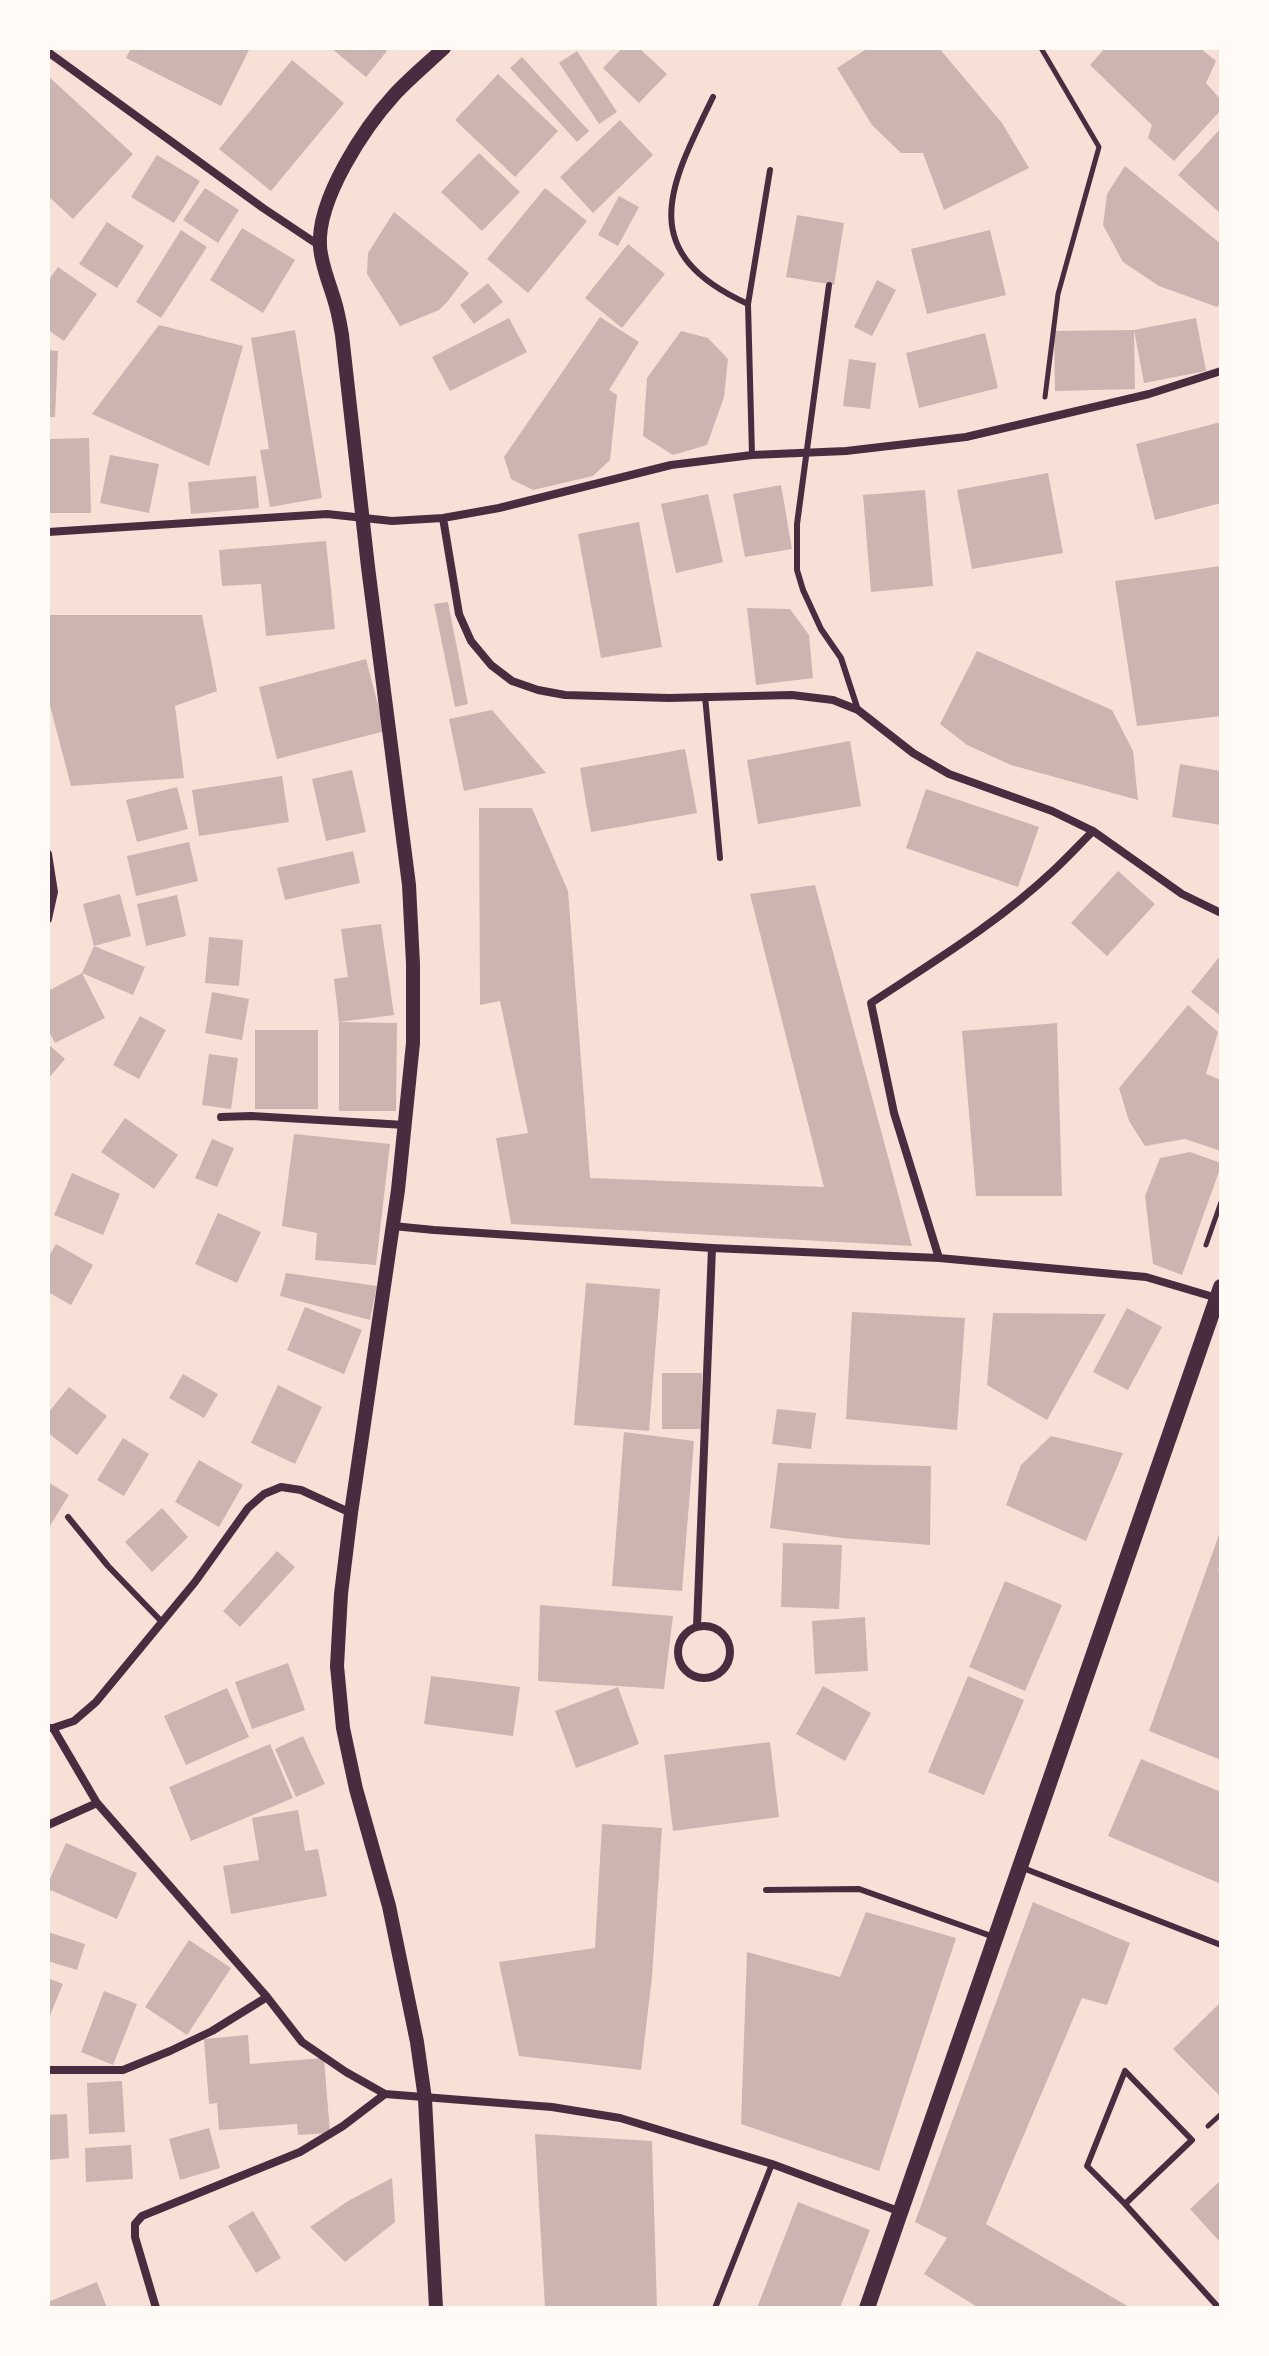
<!DOCTYPE html>
<html>
<head>
<meta charset="utf-8">
<style>
  body { margin:0 }
  #map { position:relative; width:1269px; height:2356px; overflow:hidden; background:#f7e1d7; font-family:"Open Sans",sans-serif }
  canvas { display:block }
  .frame { position:absolute; inset:0; border:50px solid #fffaf5; pointer-events:none }
</style>
</head>
<body>
<div id="map">
<canvas width="1269" height="2356"></canvas>
<div class="frame"></div>
</div>
<script>
const ctx = document.querySelector('canvas').getContext('2d');
ctx.lineJoin = 'round';
function paint(path, color) { ctx.fillStyle = color; ctx.fill(path, 'evenodd'); }
function stroke(path, color, width, dash) { ctx.strokeStyle = color; ctx.lineWidth = width; ctx.lineCap = dash ? 'butt' : 'round'; ctx.setLineDash(dash || []); ctx.stroke(path); }
const building = new Path2D(`
  M131,48H250L221,106L126,58Z
  M331,48H382L387,51L366,77Z
  M622,48H639L667,74L639,103L603,68Z
  M868,48H939L1002,123L1029,168L944,210L923,153H901L872,125L837,68Z
  M1105,48H1200L1216,61L1206,83L1221,100V110L1174,161L1148,138L1152,125L1090,65Z
  M577,51L617,112L599,124L559,63Z
  M522,57L589,131L577,142L510,68Z
  M292,60L344,103L271,191L219,149Z
  M498,74L558,131L515,177L455,120Z
  M48,76L133,154L73,219L48,196Z
  M620,120L653,155L593,213L560,177Z
  M1221,128V214L1178,175Z
  M479,153L520,192L482,231L441,192Z
  M157,155L200,181L174,223L131,197Z
  M1125,166L1221,244V303L1217,307L1159,286L1123,262L1103,225L1107,194Z
  M205,188L239,210L218,243L183,220Z
  M545,188L587,221L528,293L487,259Z
  M619,196L639,207L618,246L598,235Z
  M394,212L469,273L448,301L439,310L400,326L367,274L368,253Z
  M797,215L844,223L834,285L786,277Z
  M107,222L144,246L117,288L79,264Z
  M242,228L295,260L263,313L210,280Z
  M181,230L207,247L161,318L136,302Z
  M990,230L1006,295L927,314L911,249Z
  M628,244L665,274L622,328L585,298Z
  M58,267L97,294L64,341L48,330V281Z
  M877,280L896,290L872,336L854,327Z
  M488,283L503,302L474,324L460,305Z
  M600,317L639,342L609,390L617,395L610,460L593,476L533,490L511,479L504,457Z
  M509,318L527,352L450,391L432,357Z
  M1196,318L1206,371L1144,383L1134,330Z
  M159,325L243,346L209,466L92,414Z
  M295,330L322,498L270,507L260,450L269,449L251,338Z
  M1134,330L1135,389L1055,391L1054,331Z
  M681,331L708,338L728,359L724,397L707,445L673,455L643,436L647,378Z
  M985,333L998,388L919,408L906,353Z
  M48,350L58,351L55,417H48Z
  M849,359L876,363L870,409L843,406Z
  M1221,422V503L1155,520L1136,444Z
  M89,438L91,513H48V439Z
  M110,455L159,464L149,513L100,503Z
  M1048,473L1063,553L972,569L957,490Z
  M256,476L259,508L191,514L188,482Z
  M781,485L792,549L745,557L733,494Z
  M925,490L933,586L871,592L863,495Z
  M708,494L723,562L676,573L661,504Z
  M639,522L662,647L601,658L578,534Z
  M326,541L335,629L266,636L261,584L222,586L219,550Z
  M1221,566V716L1137,726L1115,581Z
  M448,602L468,704L455,707L434,604Z
  M747,608L790,609L809,635L813,678L756,685Z
  M48,615H202L217,691L175,706L184,778L71,786L48,698Z
  M977,651L1112,710L1133,751L1138,800L1011,765L967,745L940,724Z
  M366,659L385,731L277,759L259,687Z
  M492,710L546,773L464,791L449,719Z
  M850,741L861,806L758,824L747,760Z
  M685,749L697,813L591,832L580,768Z
  M1180,764L1221,771V825L1172,817Z
  M352,770L366,832L326,841L312,779Z
  M282,776L289,822L199,836L192,790Z
  M177,787L188,829L137,842L126,800Z
  M926,789L1039,827L1018,887L906,848Z
  M479,808H532L568,891L590,1178L824,1187L750,894L815,885L912,1246L511,1224L496,1138L528,1133L500,1001L480,1005Z
  M189,842L198,881L136,896L127,856Z
  M353,851L360,883L285,900L277,868Z
  M1118,871L1155,904L1107,956L1071,923Z
  M120,894L131,936L94,946L145,967L133,995L82,973L94,946L83,904Z
  M177,895L186,936L146,946L137,904Z
  M381,924L394,1015L339,1022L334,979L348,977L341,929Z
  M209,937L243,940L239,986L205,983Z
  M1221,955V1016L1191,992Z
  M82,973L105,1018L55,1043L48,1030V991Z
  M212,992L249,999L242,1040L205,1033Z
  M1188,1005L1218,1032L1206,1074L1221,1080V1151L1185,1139L1145,1146L1129,1121L1119,1088Z
  M140,1016L166,1030L139,1079L113,1065Z
  M339,1022L397,1023L396,1111H339Z
  M1057,1023L1062,1196H976L962,1031Z
  M255,1030H318V1109H255Z
  M48,1044L65,1059L48,1079Z
  M209,1054L238,1058L231,1109L202,1105Z
  M125,1118L178,1155L154,1189L101,1152Z
  M294,1134L390,1144L376,1265L315,1260L317,1233L282,1226Z
  M212,1139L234,1148L217,1187L195,1178Z
  M1190,1152L1221,1163V1166L1182,1275L1153,1264L1145,1196L1160,1158Z
  M72,1173L120,1194L103,1235L54,1215Z
  M218,1213L261,1232L237,1283L195,1264Z
  M56,1244L93,1265L71,1305L48,1292V1258Z
  M286,1273L377,1286L370,1320L280,1296Z
  M586,1283L660,1289L649,1431L574,1425Z
  M305,1307L362,1330L344,1374L287,1350Z
  M1127,1308L1162,1327L1128,1390L1093,1372Z
  M852,1312L965,1318L957,1430L846,1419Z
  M993,1313L1106,1314L1047,1420L987,1385Z
  M662,1373H702L701,1429H662Z
  M183,1374L218,1394L204,1418L169,1398Z
  M278,1385L322,1407L295,1464L251,1443Z
  M69,1387L107,1416L77,1455L48,1433V1413Z
  M777,1409L816,1413L811,1449L772,1444Z
  M624,1432L694,1441L682,1591L612,1586Z
  M1051,1436L1123,1453L1086,1541L1006,1505L1021,1465Z
  M123,1438L149,1454L124,1496L97,1480Z
  M199,1460L243,1485L219,1527L175,1502Z
  M778,1463L931,1466L930,1545L842,1538L770,1528Z
  M48,1482L69,1495L48,1529Z
  M162,1508L188,1537L152,1572L125,1542Z
  M1221,1529V1562L1218,1571L1221,1572V1760L1149,1731Z
  M783,1543L842,1545L839,1609L781,1607Z
  M277,1551L295,1567L240,1627L223,1611Z
  M1005,1581L1062,1605L1025,1691L969,1667Z
  M540,1605L673,1616L664,1689L538,1681Z
  M865,1617L868,1671L815,1674L812,1621Z
  M288,1663L305,1710L252,1729L235,1682Z
  M431,1676L520,1687L513,1736L424,1724Z
  M968,1676L1024,1700L984,1795L928,1772Z
  M823,1686L871,1713L845,1761L796,1734Z
  M618,1687L639,1744L576,1768L555,1711Z
  M227,1688L249,1737L186,1765L164,1716Z
  M303,1736L325,1784L296,1797L275,1749Z
  M770,1742L779,1817L673,1831L664,1755Z
  M270,1744L293,1798L191,1841L169,1787Z
  M1141,1759L1221,1792V1884L1108,1836Z
  M298,1810L305,1851L318,1849L327,1896L231,1914L223,1866L259,1860L252,1818Z
  M602,1824L662,1828L652,1977L641,2070L519,2056L499,1962L595,1948Z
  M66,1843L137,1873L117,1919L48,1889V1883Z
  M1033,1902L1130,1943L1107,2005L1082,1998L986,2224L1131,2308H979L924,2274L947,2238L915,2222Z
  M866,1912L956,1938L879,2171L741,2124L747,1952L840,1977Z
  M48,1932L85,1944L77,1970L48,1961Z
  M189,1940L231,1968L187,2035L145,2007Z
  M48,1978L63,1984L48,2020Z
  M104,1991L137,2004L113,2065L81,2052Z
  M1221,2002V2097L1173,2049Z
  M248,2035L250,2064L324,2058L330,2133L298,2135L297,2124L219,2130L217,2103L209,2104L204,2039Z
  M122,2081L125,2132L89,2134L87,2083Z
  M67,2114L69,2158L48,2160V2115Z
  M209,2128L220,2168L180,2180L169,2139Z
  M535,2134L652,2141L657,2308H545Z
  M131,2145L133,2179L86,2182L85,2148Z
  M392,2178L395,2222L345,2262L310,2227L348,2201Z
  M1221,2180V2243L1190,2209Z
  M798,2202L870,2230L840,2308H757Z
  M253,2211L281,2258L256,2273L228,2226Z
  M97,2282L107,2308H49L48,2302Z`);
const path = new Path2D(`
  M1041,48L1099,147L1058,294L1045,397
  M1206,1245L1221,1202
  M1208,2126L1221,2114`);
const service = new Path2D(`
  M713,97C669,187 634,252 748,304
  M829,285L797,524V570L803,590L821,629L841,658L858,710
  M752,455L748,304L770,170
  M705,696L720,858
  M68,1517L108,1566L162,1622
  M1023,1868L1221,1945
  M766,1890L859,1889L994,1937
  M1125,2204L1192,2140L1125,2071L1087,2166L1125,2204L1219,2308
  M715,2308L772,2164`);
const minor = new Path2D(`
  M48,52L263,208L320,246
  M443,518L459,614L471,641L491,665L512,681L538,690L565,695L669,698L792,695L833,700L858,710L913,753L949,774L1052,811L1093,831L1182,894L1221,913
  M48,532L327,514L392,521L443,518L499,508L671,465L752,455L846,451L966,437L1149,394L1221,371
  M48,854L54,892L48,919
  M221,1117L251,1116L405,1125
  M393,1226L434,1230L712,1248L939,1258L1146,1277L1217,1298
  M939,1258L894,1113L871,1003C933,962 999,922 1053,871C1067,858 1080,844 1093,831
  M697,1626L712,1248
  M678 1652a26 26 0 1 1 52 0a26 26 0 1 1-52 0Z
  M48,1728H53L97,1803L267,1997L302,2042L346,2072L385,2094L552,2107L620,2118L772,2164L901,2212
  M53,1728L74,1721L96,1702L195,1582L248,1508L264,1494L281,1487L301,1490L351,1513
  M48,1825L97,1803
  M48,2070H123L170,2051L212,2031L267,1997
  M156,2308L135,2237V2224L142,2216L300,2152L343,2126L385,2094`);
const tertiary = new Path2D(`
  M436,2308L425,2099L417,2042L389,1906L356,1789L343,1728L337,1666L341,1594L351,1513L398,1190L413,1043V964L409,885L368,567L342,335C340,323 338,311 334,299C329,282 321,264 320,246C317,199 364,128 395,94C410,78 428,63 444,48`);
const secondary = new Path2D(`
  M867,2308L1221,1287`);
paint(building, '#ccb4b1');
stroke(path, '#4a2c40', 5);
stroke(service, '#4a2c40', 6);
stroke(minor, '#4a2c40', 8);
stroke(tertiary, '#4a2c40', 14);
stroke(secondary, '#4a2c40', 16);
</script>
</body>
</html>
